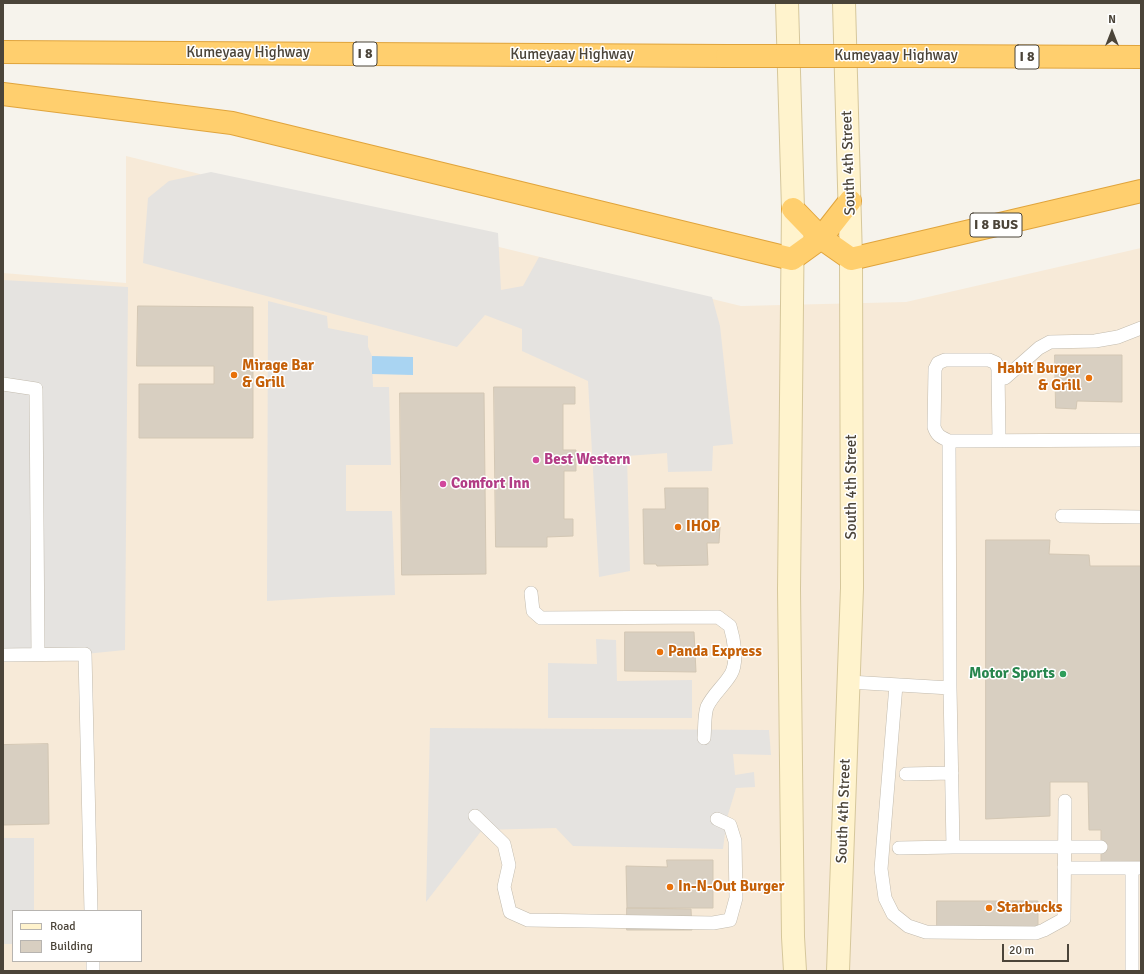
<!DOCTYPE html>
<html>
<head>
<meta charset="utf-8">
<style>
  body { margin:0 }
  #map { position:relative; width:1144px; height:974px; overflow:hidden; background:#f6f3ec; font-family:Signika,sans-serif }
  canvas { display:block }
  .frame { position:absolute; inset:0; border:4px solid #4b4439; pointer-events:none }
  .legend { position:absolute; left:12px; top:910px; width:130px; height:52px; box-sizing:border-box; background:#fff; border:1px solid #b7b4b0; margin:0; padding:5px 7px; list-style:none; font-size:12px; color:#4b4439 }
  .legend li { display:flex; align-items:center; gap:8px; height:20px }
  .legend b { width:20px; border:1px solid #b7b4b0 }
  .north { position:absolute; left:1092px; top:12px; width:40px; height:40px; -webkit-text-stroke:3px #fff; paint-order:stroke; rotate:0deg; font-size:11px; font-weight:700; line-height:16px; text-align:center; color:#4b4439 }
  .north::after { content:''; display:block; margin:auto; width:14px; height:18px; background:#4b4439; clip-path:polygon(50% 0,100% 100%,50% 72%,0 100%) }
  .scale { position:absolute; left:1002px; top:944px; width:67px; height:18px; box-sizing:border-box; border:2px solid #4b4439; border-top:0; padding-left:5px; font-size:12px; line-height:14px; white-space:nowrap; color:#4b4439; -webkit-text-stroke:3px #fff; paint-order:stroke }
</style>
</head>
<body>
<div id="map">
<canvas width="1144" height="974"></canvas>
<div class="frame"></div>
<ul class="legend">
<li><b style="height:5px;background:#fff3cd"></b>Road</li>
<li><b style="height:11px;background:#d8cfc1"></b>Building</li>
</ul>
<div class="north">N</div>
<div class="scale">20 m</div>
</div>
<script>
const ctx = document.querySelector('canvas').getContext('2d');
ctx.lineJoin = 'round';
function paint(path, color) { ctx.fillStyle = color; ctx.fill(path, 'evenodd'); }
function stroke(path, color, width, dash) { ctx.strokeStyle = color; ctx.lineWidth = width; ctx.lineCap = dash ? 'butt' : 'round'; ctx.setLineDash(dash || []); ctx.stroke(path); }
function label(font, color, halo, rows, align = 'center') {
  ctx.font = font + ' Signika,sans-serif'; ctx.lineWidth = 3; ctx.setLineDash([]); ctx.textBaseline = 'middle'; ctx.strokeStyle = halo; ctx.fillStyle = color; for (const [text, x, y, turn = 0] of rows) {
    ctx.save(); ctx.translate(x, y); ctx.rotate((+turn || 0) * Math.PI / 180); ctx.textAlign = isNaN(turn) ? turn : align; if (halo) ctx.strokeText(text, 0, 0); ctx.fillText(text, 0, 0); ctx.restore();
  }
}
const commercial = new Path2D(`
  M126,156L741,306L906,302L1141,248V971H3V273L126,283ZM13,911H141V961H13Z`);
const parking = new Path2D(`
  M211,172L498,233L501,290L523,286L539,257L712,297L720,326L733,444L713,446L712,471L668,472L667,453L627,456L630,571L599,577L588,381L522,351V329L485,315L457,347L143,263L148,198L169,181Z
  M3,280L128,287L125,650L85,654L3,655Z
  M268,301L327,316L328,328L368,336V347L372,356L373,387H389L391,465H346V511H392L395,595L332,597L267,601Z
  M596,639L616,640L617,681L692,680V718H548V663L597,664Z
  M430,728L769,730L771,755L733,754L735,775L754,772L755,787L736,788L727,818L723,849L573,846L556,828L482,830L426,902Z
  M3,838H34V911H13V944H3Z`);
const water = new Path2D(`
  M372,356L413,357V375L372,374Z`);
const building = new Path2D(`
  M138,306L253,307V438H139V384H214V366H137Z
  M1055,355H1122V402L1077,401L1076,409L1056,408Z
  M494,387H575V404H563V450H576V471H564V519H573V536L547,537V547H496Z
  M400,393H484L486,574L402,575Z
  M665,488H708V527H720L719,543H707L708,565L657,566L656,564H644L643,509H665Z
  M986,540H1050L1049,554L1089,555L1090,566H1141V861L1101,862V830H1089L1088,782H1050V816L986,819Z
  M625,632H694L696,672L625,671Z
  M48,744L49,824L3,825V745Z
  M667,860H713V908H627L626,866L667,867Z
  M937,901H1038V932H937Z
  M627,908L691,909L692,930H627Z`);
const lane = new Path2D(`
  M998,378H1005L1039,348L1050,342L1095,341L1118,337L1141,328
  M3,384L36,389L38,654
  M999,440L998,369L996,363L989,360H945L938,363L935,369L934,427C937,436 941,437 949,441L1141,440
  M949,441L950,688L953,847
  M1062,516L1141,517
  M531,593L533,611L541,618L718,617L730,626C734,639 738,662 731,674C724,686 713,694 707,707C704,716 705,729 704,738
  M3,655L85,654L91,911
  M849,682L950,688
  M896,685L881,869L885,898L893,914L908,926L926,932L1036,933L1044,930L1064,919L1065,801
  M906,774L952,773
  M475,816L504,844L509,865L504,887L510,912L528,920L713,923L730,920L736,898L735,841L730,825L717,819
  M899,848L953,847H1101
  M1064,868H1140
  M93,961V971
  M1132,971V868`);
const secondary = new Path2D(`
  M787,3L793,209L789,589L793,937L795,971
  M838,971L852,588L851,259L844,3`);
const highway = new Path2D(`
  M3,52L727,56
  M912,56L1141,57
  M3,94L232,123L792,259L821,238L850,201
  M793,209L821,238L851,259L1141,191`);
const highwayBridge = new Path2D(`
  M727,56H912`);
const markers = [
  [234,375,4,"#e8710a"],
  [1089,378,4,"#e8710a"],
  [536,460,4,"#d1479c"],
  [443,484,4,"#d1479c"],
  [678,527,4,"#e8710a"],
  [660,652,4,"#e8710a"],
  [1063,674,4,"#2e9e5b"],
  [670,887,4,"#e8710a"],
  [989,908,4,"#e8710a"]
];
const shields = [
  [365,54,24],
  [1027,57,24],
  [996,225,52]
];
const shieldNames = [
  ["I 8",365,54],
  ["I 8",1027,57],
  ["I 8 BUS",996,225]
];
const streetNames = [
  ["Kumeyaay Highway",248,53],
  ["Kumeyaay Highway",572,55],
  ["Kumeyaay Highway",896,56],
  ["South 4th Street",849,163,-92],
  ["South 4th Street",852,487,-90],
  ["South 4th Street",844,811,-88]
];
const foodNames = [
  ["Mirage Bar",242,366],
  ["& Grill",242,383],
  ["Habit Burger",1081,369,"right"],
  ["& Grill",1081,386,"right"],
  ["IHOP",686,527],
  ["Panda Express",668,652],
  ["In-N-Out Burger",678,887],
  ["Starbucks",997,908]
];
const hotelNames = [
  ["Best Western",544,460],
  ["Comfort Inn",451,484]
];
const leisureNames = [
  ["Motor Sports",1055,674]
];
paint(commercial, '#f7ead8');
paint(parking, '#e5e3e0');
paint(water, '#a9d4f2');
paint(building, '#d8cfc1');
stroke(building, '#d3c7b4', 1);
stroke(lane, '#c2bbae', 14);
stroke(secondary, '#d6c79b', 24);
stroke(highway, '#e0a43c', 24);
stroke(lane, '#fff', 13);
stroke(secondary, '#fff3cd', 22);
stroke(highway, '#ffcf6e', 22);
stroke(highwayBridge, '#e0a43c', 24, []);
stroke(highwayBridge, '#ffcf6e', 22);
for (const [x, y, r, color] of markers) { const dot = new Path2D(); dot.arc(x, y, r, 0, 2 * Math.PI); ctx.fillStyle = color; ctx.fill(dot); stroke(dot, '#fff', 1.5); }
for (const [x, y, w] of shields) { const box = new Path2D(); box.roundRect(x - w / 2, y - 12, w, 24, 3); ctx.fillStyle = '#fff'; ctx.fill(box); stroke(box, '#4b4439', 1); }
label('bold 14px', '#4b4439', null, shieldNames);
label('15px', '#4b4439', '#fff', streetNames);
label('bold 15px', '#c56008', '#fff', foodNames, 'left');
label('bold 15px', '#b23c85', '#fff', hotelNames, 'left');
label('bold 15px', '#27864d', '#fff', leisureNames, 'right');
</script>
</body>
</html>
